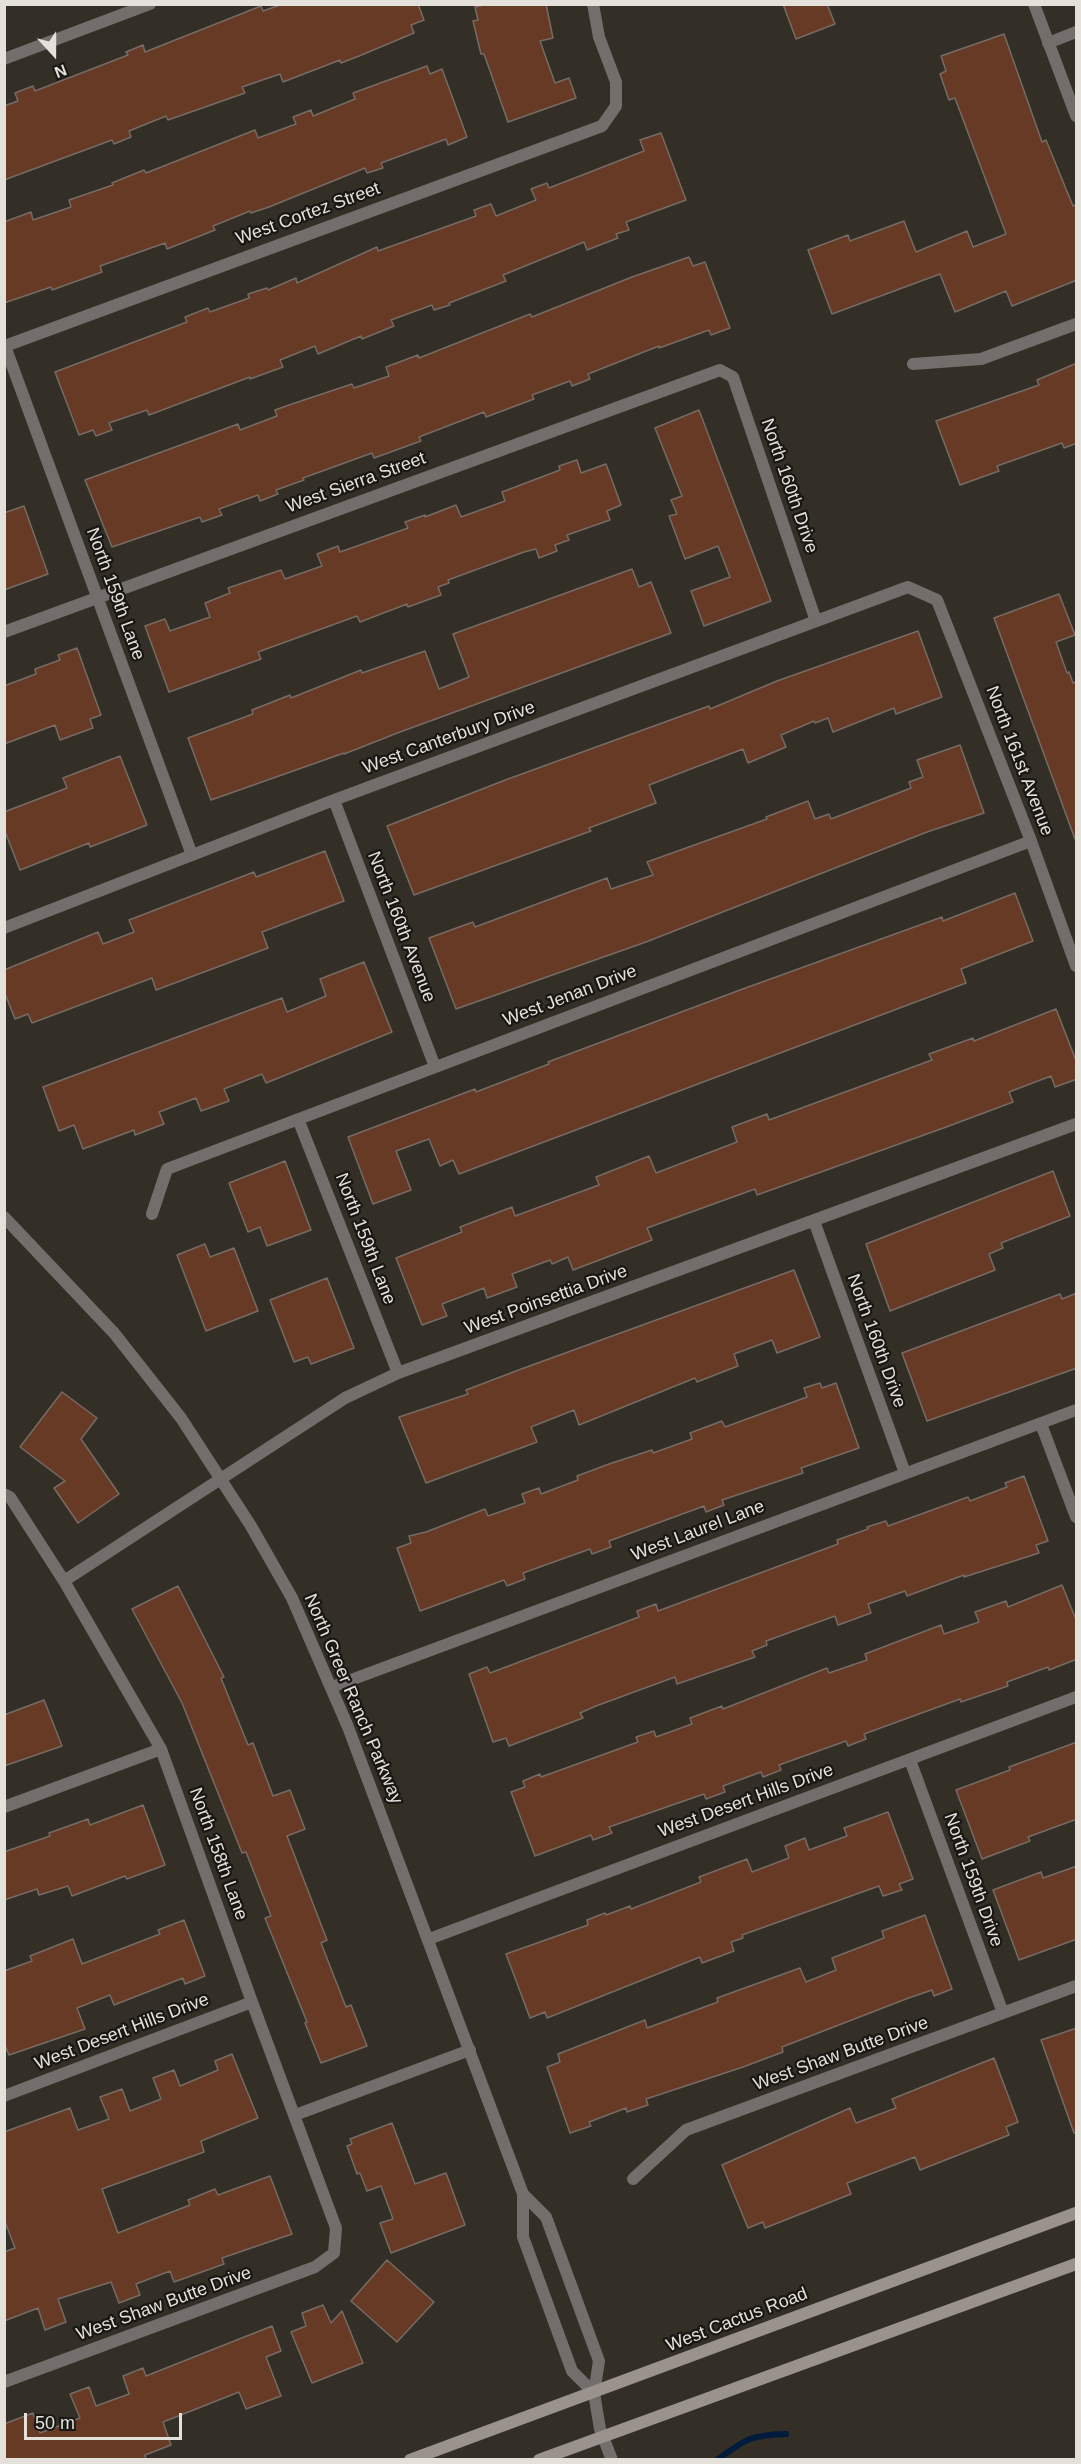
<!DOCTYPE html>
<html>
<head>
<meta charset="utf-8">
<style>
  body { margin:0 }
  #map { position:relative; width:1081px; height:2464px; overflow:hidden; background:#332e26; font-family:Arial,sans-serif }
  canvas { display:block }
  .frame { position:absolute; inset:0; border:6px solid #e4e1db; pointer-events:none }
  .north { position:absolute; left:24px; top:24px; width:60px; height:60px; -webkit-text-stroke:4px #191713; paint-order:stroke; rotate:159deg; font-size:16px; font-weight:700; line-height:24px; text-align:center; color:#e4e1db }
  .north::after { content:''; display:block; margin:auto; width:21px; height:27px; background:#e4e1db; clip-path:polygon(50% 0,100% 100%,50% 72%,0 100%) }
  .scale { position:absolute; left:24px; top:2413px; width:158px; height:27px; box-sizing:border-box; border:3px solid #e4e1db; border-top:0; padding-left:8px; font-size:18px; line-height:21px; white-space:nowrap; color:#e4e1db; -webkit-text-stroke:4px #191713; paint-order:stroke }
</style>
</head>
<body>
<div id="map">
<canvas width="1081" height="2464"></canvas>
<div class="frame"></div>
<div class="north">N</div>
<div class="scale">50 m</div>
</div>
<script>
const ctx = document.querySelector('canvas').getContext('2d');
ctx.lineJoin = 'round';
function stroke(path, color, width, dash) { ctx.strokeStyle = color; ctx.lineWidth = width; ctx.lineCap = dash ? 'butt' : 'round'; ctx.setLineDash(dash || []); ctx.stroke(path); }
function paint(path, color) { ctx.fillStyle = color; ctx.fill(path, 'evenodd'); }
function label(font, color, halo, rows, align = 'center') {
  ctx.font = font + ' Arial,sans-serif'; ctx.lineWidth = 4.5; ctx.setLineDash([]); ctx.textBaseline = 'middle'; ctx.strokeStyle = halo; ctx.fillStyle = color; for (const [text, x, y, turn = 0] of rows) {
    ctx.save(); ctx.translate(x, y); ctx.rotate((+turn || 0) * Math.PI / 180); ctx.textAlign = isNaN(turn) ? turn : align; if (halo) ctx.strokeText(text, 0, 0); ctx.fillText(text, 0, 0); ctx.restore();
  }
}
const stream = new Path2D(`
  M717,2460C746,2439 750,2435 786,2434`);
const building = new Path2D(`
  M283,4H418L424,20L411,25L414,33L359,56L341,63L340,60L283,82L280,74L242,87L245,93L168,120L166,116L129,131L131,137L114,144L112,140L4,180V106L18,101L15,93L33,86L35,91L128,55L126,52L143,45L145,52L261,6L263,11Z
  M489,4H546L553,38L540,41L555,83L569,78L576,98L508,122L484,54H481L473,21L478,20L475,7Z
  M783,4H827L835,24L796,39Z
  M1004,34L1042,142L1046,140L1073,206L1077,204V280L1012,306L1006,291L955,312L940,274L832,314L808,250L848,235L850,241L904,221L916,252L967,231L973,247L1006,234L955,98L949,100L940,74L946,71L941,56Z
  M427,66L430,74L442,69L467,137L448,145L446,139L381,163L383,168L367,173L365,168L269,207L251,213L250,211L213,226L215,230L167,249L165,243L100,266L102,272L52,290L51,287L4,303V222L31,212L33,220L71,207L69,200L113,185L112,183L144,170L146,173L255,130L258,138L296,124L293,117L311,110L313,116L355,99L353,93Z
  M661,133L686,200L626,222L629,230L616,234L618,238L587,250L584,242L503,275L506,281L449,303L450,305L434,310L432,305L391,320L394,326L362,339L361,336L318,354L315,346L280,360L283,367L250,379V377L149,415L147,410L109,423L112,430L96,436L93,430L79,435L55,372L187,322L185,317L208,308L210,312L249,298L248,294L267,288L268,290L296,278L297,283L377,247L378,251L476,216L474,210L491,204L496,216L536,200L531,189L547,183L549,188L644,151L640,140Z
  M689,257L693,266L705,262L730,328L711,335L709,330L659,348V346L588,374L590,379L572,386L570,381L532,395L534,399L486,417L484,412L419,437L421,441L374,458L372,453L303,478L304,480L276,490L278,494L260,501L258,495L219,509L222,515L202,522L200,517L112,547L85,480L238,424L240,430L277,416L275,410L292,404L352,384L354,388L389,376L386,367L418,355L419,358L530,314L532,317L632,277Z
  M1077,363V443L1064,448L1062,443L997,466L999,471L960,485L936,421L1039,385L1037,380Z
  M699,410L771,601L704,626L691,591L730,577L718,546L685,559L669,516L677,514L671,500L682,496L655,428Z
  M577,460L581,473L606,464L621,505L607,511L610,520L567,535L569,540L555,545L557,551L539,558L536,549L524,552L448,580L449,583L438,587L441,595L408,607L407,604L360,622L357,616L258,652L261,659L169,692L145,626L165,619L170,631L210,617L205,603L230,593L228,588L281,570L285,579L322,566L317,554L338,546L340,552L408,528L405,522L425,515V517L456,505L461,517L505,501L502,492L560,470L559,466Z
  M24,506L48,574L4,590V513Z
  M632,569L639,587L651,582L671,633L400,732L344,754V753L211,800L188,738L253,714L252,710L290,695L291,698L361,670L362,673L425,651L439,689L469,677L453,634Z
  M1059,594L1075,635L1056,642L1067,673L1069,672L1073,683L1077,682V839H1075L994,618Z
  M918,631L942,697L896,714L894,708L833,732L828,718L815,723L814,721L781,735L786,747L748,763L743,749L649,785L656,803L589,828L591,831L414,895L387,826L508,779L709,706L710,709L777,681Z
  M77,648L101,715L90,719L93,728L60,740L55,725L4,744V686L36,674L35,669L60,660L58,655Z
  M960,745L984,813L927,832L646,942L456,1009L429,938L473,922L475,927L607,878L611,889L653,875L647,862L767,819L766,817L808,801L815,819L829,814L831,819L911,788L909,782L923,777L917,760Z
  M120,756L147,825L90,847L89,843L20,870L4,829V812L67,788L63,778Z
  M325,851L344,901L262,932L268,948L156,990L152,978L32,1023L28,1014L15,1019L4,991V970L98,932L103,944L134,932L129,920L254,872L256,877Z
  M1015,893L1033,941L961,969L966,983L459,1174L453,1160L440,1166L429,1139L396,1151L411,1190L373,1204L348,1137L475,1089L476,1092L549,1064L548,1062L740,990L942,917L943,921Z
  M364,962L392,1032L266,1083L262,1074L224,1089L229,1101L201,1111L196,1098L159,1112L164,1124L135,1135L134,1130L83,1149L74,1125L59,1131L43,1087L282,998L287,1012L326,996L320,979Z
  M1056,1009L1077,1063V1079L1055,1087L1051,1076L1009,1092L1013,1102L949,1126L757,1195L755,1189L647,1228L652,1240L573,1270L568,1257L552,1264L550,1260L512,1274L517,1287L487,1298L484,1288L442,1304L447,1316L422,1325L396,1258L462,1232L460,1227L512,1207L515,1216L599,1185L596,1177L649,1156L656,1173L737,1142L732,1127L767,1114L769,1120L932,1060L929,1054L973,1038L974,1041Z
  M285,1161L311,1230L267,1246L260,1227L248,1232L229,1183Z
  M1053,1171L1070,1216L1001,1243L1003,1248L989,1254L995,1270L890,1311L866,1244Z
  M205,1244L210,1257L234,1248L258,1311L206,1331L177,1255Z
  M794,1270L820,1337L777,1353L772,1340L734,1354L738,1366L697,1382L695,1378L579,1425L574,1410L531,1427L537,1442L426,1483L399,1417L468,1394L466,1390L524,1368Z
  M327,1278L354,1348L311,1364L308,1357L294,1362L270,1300Z
  M1077,1293V1368L927,1421L902,1353L1060,1294L1062,1299Z
  M820,1383L822,1388L836,1383L859,1448L801,1468L803,1473L722,1500L724,1505L706,1512L704,1506L609,1541L611,1547L592,1554L590,1549L523,1573L525,1579L507,1586L504,1580L420,1611L397,1548L411,1543L409,1536L426,1532L485,1509L488,1516L525,1503L522,1494L539,1488L541,1494L578,1480L577,1476L609,1464L652,1450L653,1453L692,1439L690,1433L722,1421L725,1427L807,1397L804,1388Z
  M62,1392L97,1418L81,1439L119,1494L78,1523L54,1488L65,1481L20,1447Z
  M1024,1476L1048,1541L1036,1545L1039,1553L964,1577V1575L907,1596L905,1591L868,1604L871,1613L838,1625L835,1616L766,1641L767,1645L752,1651L755,1657L677,1684L675,1677L596,1706L580,1713L583,1718L509,1746L506,1738L493,1742L469,1674L487,1667L490,1673L639,1617L637,1611L656,1604L658,1611L838,1544L837,1540L868,1529L867,1527L886,1521L888,1526L968,1497L970,1501L1007,1487L1005,1483Z
  M1062,1585L1077,1622V1659L1049,1670L1048,1667L1007,1682L1008,1686L961,1702L960,1699L864,1734L866,1739L848,1746L846,1741L779,1765L781,1770L763,1777L761,1772L723,1786L725,1792L706,1799L704,1794L609,1827L612,1833L593,1840L591,1835L535,1856L511,1792L525,1787L523,1781L540,1774L541,1777L638,1742L636,1737L654,1731L656,1737L692,1724L690,1718L722,1706L723,1709L827,1668L829,1673L867,1660L865,1654L941,1625L944,1634L979,1622L975,1612L1006,1601L1008,1607Z
  M178,1586L224,1677L221,1678L248,1745L253,1743L273,1796L290,1790L305,1829L287,1836L327,1940L321,1943L346,2007L351,2005L367,2046L321,2063L305,2023L307,2022L265,1918L271,1916L246,1852L242,1853L182,1703L132,1609Z
  M44,1700L62,1746L4,1766V1715Z
  M1077,1742V1819L1028,1837L1030,1841L982,1859L956,1790L1010,1770L1009,1767Z
  M143,1805L165,1865L127,1879L125,1876L72,1896L68,1886L39,1895L37,1889L4,1900V1852L50,1836L49,1833L88,1819L90,1825Z
  M888,1812L913,1879L899,1884L902,1890L883,1896L879,1886L742,1935L743,1938L731,1942L734,1951L702,1963L700,1957L547,2018L545,2012L530,2018L506,1954L588,1925L587,1920L605,1913L606,1915L630,1906L631,1909L701,1882L699,1877L747,1859L752,1872L789,1858L785,1846L805,1838L809,1850L847,1836L844,1828Z
  M1077,1866V1939L1019,1960L993,1890L1041,1872L1043,1878Z
  M925,1915L952,1989L934,1996L932,1990L906,1999L782,2047L783,2052L743,2067L646,2099L648,2105L627,2112L626,2108L589,2122L591,2126L570,2133L547,2067L560,2062L558,2054L645,2020L647,2028L718,2002L717,1998L800,1968L806,1982L836,1970L832,1958L884,1938L882,1931Z
  M184,1920L205,1976L185,1984L183,1978L114,2005L110,1995L77,2008L85,2029L9,2055L4,2043V1971L32,1961L30,1956L73,1939L82,1964L160,1934L158,1930Z
  M1077,2028V2132L1074,2133L1041,2040Z
  M232,2054L258,2118L201,2141L204,2152L102,2189L118,2233L190,2205L188,2200L215,2189L218,2195L270,2176L292,2234L222,2258L224,2264L174,2282L170,2271L136,2284L140,2295L119,2303L111,2282L58,2299L66,2322L45,2330L38,2308L4,2321V2252L15,2248L4,2219V2132L70,2108L78,2130L109,2119L100,2097L122,2089L130,2111L161,2099L153,2078L174,2070L180,2086L218,2070L215,2061Z
  M994,2058L1018,2122L1006,2127L1009,2135L920,2170L915,2157L847,2183L851,2194L765,2228L763,2222L748,2228L722,2165L850,2108L856,2123L896,2108L892,2099Z
  M392,2123L415,2184L446,2173L465,2225L391,2253L380,2223L393,2219L381,2186L367,2191L360,2173L357,2174L347,2146L352,2144L350,2139Z
  M387,2260L434,2302L397,2342L351,2301Z
  M323,2305L331,2323L342,2311L363,2363L312,2383L291,2332L306,2326L302,2313Z
  M272,2326L281,2351L266,2357L281,2396L246,2409L239,2392L163,2422L171,2445L145,2455L146,2460H4V2424L33,2413L40,2433L80,2418L70,2394L89,2387L96,2406L129,2394L123,2376L143,2368L146,2376Z`);
const minor = new Path2D(`
  M1034,4L1076,116
  M1048,43L1076,32
  M4,59L150,4
  M913,364L981,359L1076,324
  M4,632L720,370L733,377L816,621
  M334,800L435,1067
  M192,855L5,346L602,126L616,106V82L599,37L593,4
  M4,928L334,800L908,587L937,600L1031,841L1076,966
  M298,1119L398,1373
  M152,1214L167,1169L1031,841
  M814,1221L905,1473
  M1041,1424L1076,1517
  M4,1494L10,1497L64,1581L161,1749L252,2002L336,2228L334,2253L315,2267L4,2382
  M64,1581L345,1398L398,1373L1076,1124
  M332,1687L1076,1410
  M910,1760L1003,2013
  M4,1807L161,1749
  M429,1939L1076,1697
  M4,2096L252,2002
  M295,2115L470,2050
  M633,2179L686,2130L1076,1986
  M594,2393L600,2429L612,2460`);
const tertiary = new Path2D(`
  M4,1217L114,1333L181,1418L251,1526L292,1598L348,1727L523,2194V2237L572,2371L594,2393
  M523,2194L546,2217L599,2361L594,2393`);
const secondary = new Path2D(`
  M410,2460L1076,2213
  M539,2460L1076,2264`);
const streetNames = [
  ["West Cortez Street",308,214,-20],
  ["West Sierra Street",356,483,-20],
  ["North 160th Drive",789,486,71],
  ["North 159th Lane",115,594,70],
  ["West Canterbury Drive",449,738,-20],
  ["North 161st Avenue",1019,761,69],
  ["North 160th Avenue",401,927,69],
  ["West Jenan Drive",570,996,-21],
  ["North 159th Lane",365,1239,69],
  ["West Poinsettia Drive",546,1300,-20],
  ["North 160th Drive",876,1341,70],
  ["West Laurel Lane",698,1531,-21],
  ["North Greer Ranch Parkway",353,1699,67],
  ["West Desert Hills Drive",746,1801,-20],
  ["North 158th Lane",218,1854,70],
  ["North 159th Drive",973,1880,70],
  ["West Desert Hills Drive",122,2032,-21],
  ["West Shaw Butte Drive",841,2054,-20],
  ["West Shaw Butte Drive",164,2304,-20],
  ["West Cactus Road",737,2320,-21]
];
stroke(stream, '#001b3c', 6);
paint(building, '#663a24');
stroke(building, '#766b65', 1.5);
stroke(minor, '#736e6c', 12);
stroke(tertiary, '#736e6c', 12);
stroke(secondary, '#99928d', 12);
label('18px', '#e4e1db', '#191713', streetNames);
</script>
</body>
</html>
